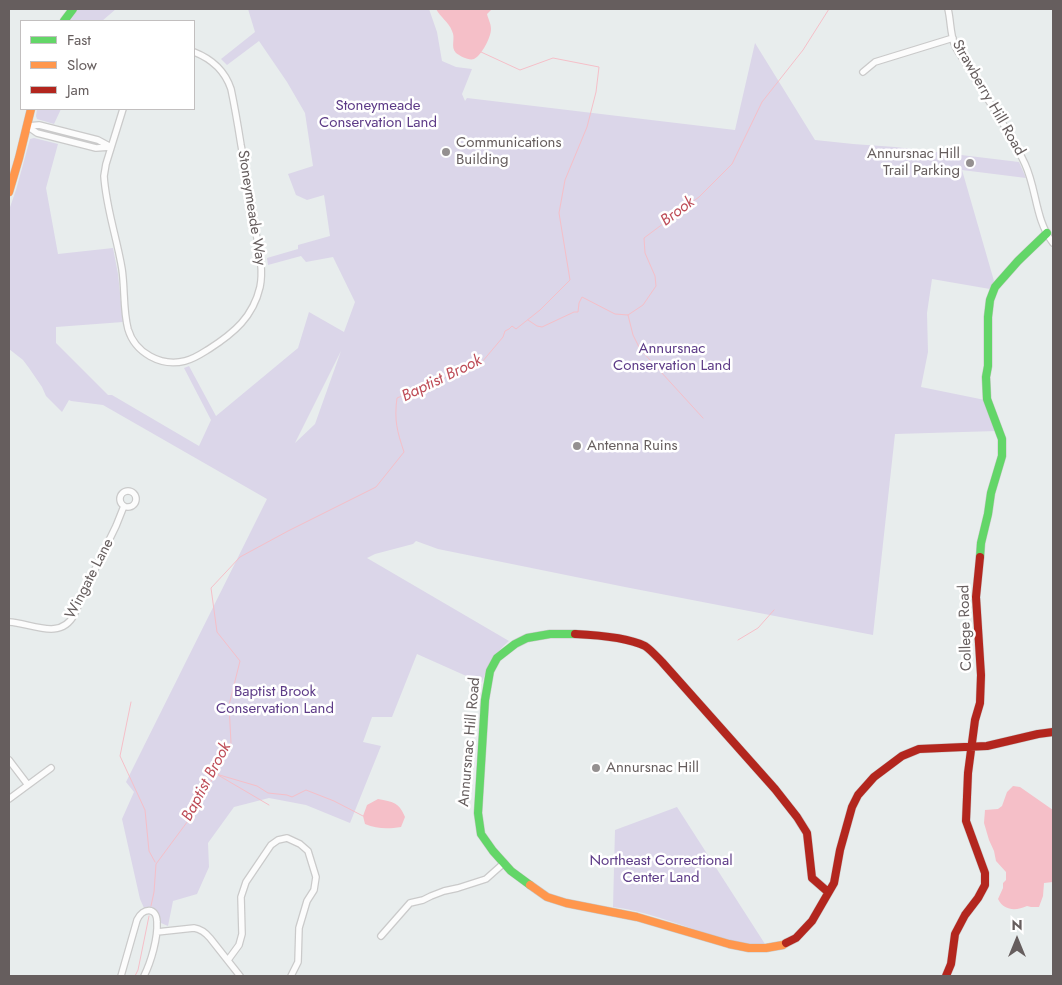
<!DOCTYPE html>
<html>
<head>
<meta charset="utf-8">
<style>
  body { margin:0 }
  #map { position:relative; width:1062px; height:985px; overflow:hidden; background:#e8eded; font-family:Jost,sans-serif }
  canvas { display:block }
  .frame { position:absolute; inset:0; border:10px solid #665e5e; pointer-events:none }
  .legend { position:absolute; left:20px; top:20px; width:175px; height:90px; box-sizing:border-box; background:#fff; border:1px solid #c2bfbf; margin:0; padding:6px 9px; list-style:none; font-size:15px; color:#665e5e }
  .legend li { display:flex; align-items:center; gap:10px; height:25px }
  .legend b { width:25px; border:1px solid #c2bfbf }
  .north { position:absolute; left:992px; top:915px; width:50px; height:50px; -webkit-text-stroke:4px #fff; paint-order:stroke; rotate:0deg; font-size:14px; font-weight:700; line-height:20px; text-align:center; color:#665e5e }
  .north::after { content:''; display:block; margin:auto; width:18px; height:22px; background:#665e5e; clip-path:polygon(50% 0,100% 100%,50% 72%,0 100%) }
</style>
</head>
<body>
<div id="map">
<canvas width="1062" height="985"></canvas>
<div class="frame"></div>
<ul class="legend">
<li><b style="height:6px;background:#63d668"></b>Fast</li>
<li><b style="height:6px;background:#ff974d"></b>Slow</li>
<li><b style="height:6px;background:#b3261e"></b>Jam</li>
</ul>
<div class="north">N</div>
</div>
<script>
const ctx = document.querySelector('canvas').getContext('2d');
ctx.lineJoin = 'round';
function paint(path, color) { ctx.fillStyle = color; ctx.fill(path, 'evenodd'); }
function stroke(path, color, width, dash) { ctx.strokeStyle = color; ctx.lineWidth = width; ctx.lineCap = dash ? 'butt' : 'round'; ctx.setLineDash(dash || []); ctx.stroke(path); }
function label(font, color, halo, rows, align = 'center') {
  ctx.font = font + ' Jost,sans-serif'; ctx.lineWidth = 5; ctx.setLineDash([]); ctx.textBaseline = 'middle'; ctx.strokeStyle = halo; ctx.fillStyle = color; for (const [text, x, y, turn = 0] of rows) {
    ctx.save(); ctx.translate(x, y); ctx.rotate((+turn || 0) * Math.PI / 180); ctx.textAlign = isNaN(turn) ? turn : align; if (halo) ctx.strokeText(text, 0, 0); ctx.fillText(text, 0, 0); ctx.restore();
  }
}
const green = new Path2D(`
  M78,9H116L102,21H70Z
  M248,9H429L437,32L442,61L456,67L472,69L462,94L465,101L467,98L735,130L755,43L815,140L853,144L895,147L1019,162L1026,178L962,170L994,281L990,289L932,279L927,313L928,352L921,387L985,400L997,431L895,434L873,635L625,587L438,549L416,541L413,544L375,554L367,558L509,641C495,653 487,666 482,683L417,654L392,717H372L363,742L381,746L350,823L306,805L269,798L234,807L208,843L209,867L197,894L173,901L168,926L161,923C160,913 154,908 144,908L140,899L122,819L134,792L126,782L267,499L103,405L71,401L69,400L62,412L46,396L42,387L29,368L23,360L9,349V210L16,190L30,139L34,138L58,144L46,188L58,254L113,248L118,274L123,322L56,327V343L108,395H112L199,446L211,420L184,368L189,366L216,416L298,348L309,312L344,332L355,302L333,257L306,262L301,256L268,265L267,258L298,249V245L330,236L324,195L307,200L296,195L288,174L313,166L305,113L287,82L259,41L227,65L221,59L255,32ZM341,351L315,424L295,443Z
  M37,109H61L54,124L37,119L36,116Z
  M677,807L765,944C744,947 725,939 705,933C675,923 644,911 613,907L615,830Z`);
const water = new Path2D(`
  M436,9H492L487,14C488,19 491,23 491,29C491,37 482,55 474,59C469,61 460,56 456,53C450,47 456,38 452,31C449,22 440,17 436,9Z
  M1013,786L1020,787L1053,810V882L1044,883L1043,896L1039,907H1031L1027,906C1016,911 1004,911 998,899L1003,888V883L1006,880V872L996,861L994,851L989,840L984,823L985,810L998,809L1002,806L1007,792Z
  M378,799C393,802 399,802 405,817L401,827C388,829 377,829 365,824L363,816L367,805Z`);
const stream = new Path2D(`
  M628,315L633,335L640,349L703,418
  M528,320L537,326L542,327L574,312H578L579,303L582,297L615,314L628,315L643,305L656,286L655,276L645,253L644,238L699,197L732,164L762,102L803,50L829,9
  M738,640L758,628L774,610
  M131,702L120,756L145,810L149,851L155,862
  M216,774L257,786L268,793L287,795L292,797L306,790L334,801L363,816
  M218,775L269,805
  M151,906L154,892L156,864L196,810L231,743L229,705L240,661L217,632L211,588L240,557L288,531L376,487L404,452C397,431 394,420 397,398L482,362L503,337L505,331L509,329L512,326L516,329L540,310L570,280L559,213L565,180L587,127L596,92L599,67L553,58L520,70L481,52
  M135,976L138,970L149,916`);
const street = new Path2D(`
  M948,9C951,21 950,34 955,46C959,54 965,61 969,69C988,101 1010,131 1025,164C1037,190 1035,220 1053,243
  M863,72L875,62L953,38
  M123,109L106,164L104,176C106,208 117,238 122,269C125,289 123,310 128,329C135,353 161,367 185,361C194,359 201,354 209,349C234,333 253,317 260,287C264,268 258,246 255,227C251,200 246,172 241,145C238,126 235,108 231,89C225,71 212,59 194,52
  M27,126L39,125L98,140L111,147
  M27,126L37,133L96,148L111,147
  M120 499a8 8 0 1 1 16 0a8 8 0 1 1-16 0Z
  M9,622C31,623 60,641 74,615L98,563L116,526L124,506
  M9,760L28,785
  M9,799L51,768
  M157,932L194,928C201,929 205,932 210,938L240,976
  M381,936L410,903L423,900L431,896L444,891L458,888L486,879L504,863
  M228,960L239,945L242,934L241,897L246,882L271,845L278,840L287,838L300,844L308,851L316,877L314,890L307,901L299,928L298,962L291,976
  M121,976L137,920C143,907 157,907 157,922C158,938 151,962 144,976`);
const fast = new Path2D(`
  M64,21L73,9
  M980,557L981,543L988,514L991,493L1002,456V439L987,399L986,377L988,366V317L990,300L995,287L1018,261L1047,233
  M530,885L511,871L493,851L481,834L478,813L485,700L490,671L497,658L515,644L527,638L550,634H575`);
const slow = new Path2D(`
  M9,192L19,158L31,109
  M530,885L547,897L566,903L637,917L729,944L749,948H766L783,945L786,943`);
const jam = new Path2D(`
  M575,634C596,635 627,637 645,646C651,650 657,657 662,662L775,789L797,817L807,833L812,878L828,892
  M786,943L796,938L812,921L834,883L840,850L852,807L858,795L874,777L902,756L919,749L987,746L1038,734L1053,732
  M946,976L951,964L955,934L965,915L978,898L985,885V873L966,821L968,773L975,720L980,703L981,675L976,597L980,557`);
const markers = [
  [446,152,5,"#949090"],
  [970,163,5,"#949090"],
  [577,446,5,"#949090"],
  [596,768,5,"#949090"]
];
const streetNames = [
  ["Strawberry Hill Road",988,98,60],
  ["Stoneymeade Way",251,208,81],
  ["Wingate Lane",90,579,-63],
  ["College Road",966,628,-92],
  ["Annursnac Hill Road",470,742,-85]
];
const parkNames = [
  ["Stoneymeade",378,106],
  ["Conservation Land",378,123],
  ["Annursnac",672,349],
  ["Conservation Land",672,366],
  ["Baptist Brook",275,692],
  ["Conservation Land",275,709],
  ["Northeast Correctional",661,861],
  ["Center Land",661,878]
];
const poiNames = [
  ["Communications",456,143],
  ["Building",456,160],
  ["Annursnac Hill",960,154,"right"],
  ["Trail Parking",960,171,"right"],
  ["Antenna Ruins",587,446],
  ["Annursnac Hill",606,768]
];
const waterNames = [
  ["Brook",678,212,-37],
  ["Baptist Brook",442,379,-26],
  ["Baptist Brook",207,782,-62]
];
paint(green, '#dbd6e9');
paint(water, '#f5bfc8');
stroke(stream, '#f5bfc8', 1);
stroke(street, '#cacaca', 8);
stroke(fast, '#c9c9c9', 9);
stroke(slow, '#c9c9c9', 9);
stroke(jam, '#c9c9c9', 9);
stroke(street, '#fcfcfc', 5.5);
stroke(fast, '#63d668', 8);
stroke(slow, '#ff974d', 8);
stroke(jam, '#b3261e', 8);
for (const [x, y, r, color] of markers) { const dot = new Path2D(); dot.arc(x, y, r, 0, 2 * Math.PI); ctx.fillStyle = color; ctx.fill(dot); stroke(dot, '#fff', 2); }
label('15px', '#665e5e', '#fff', streetNames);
label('15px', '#5d3b87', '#fff', parkNames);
label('15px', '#665e5e', '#fff', poiNames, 'left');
label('italic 16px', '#be4d58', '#fff', waterNames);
</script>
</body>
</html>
